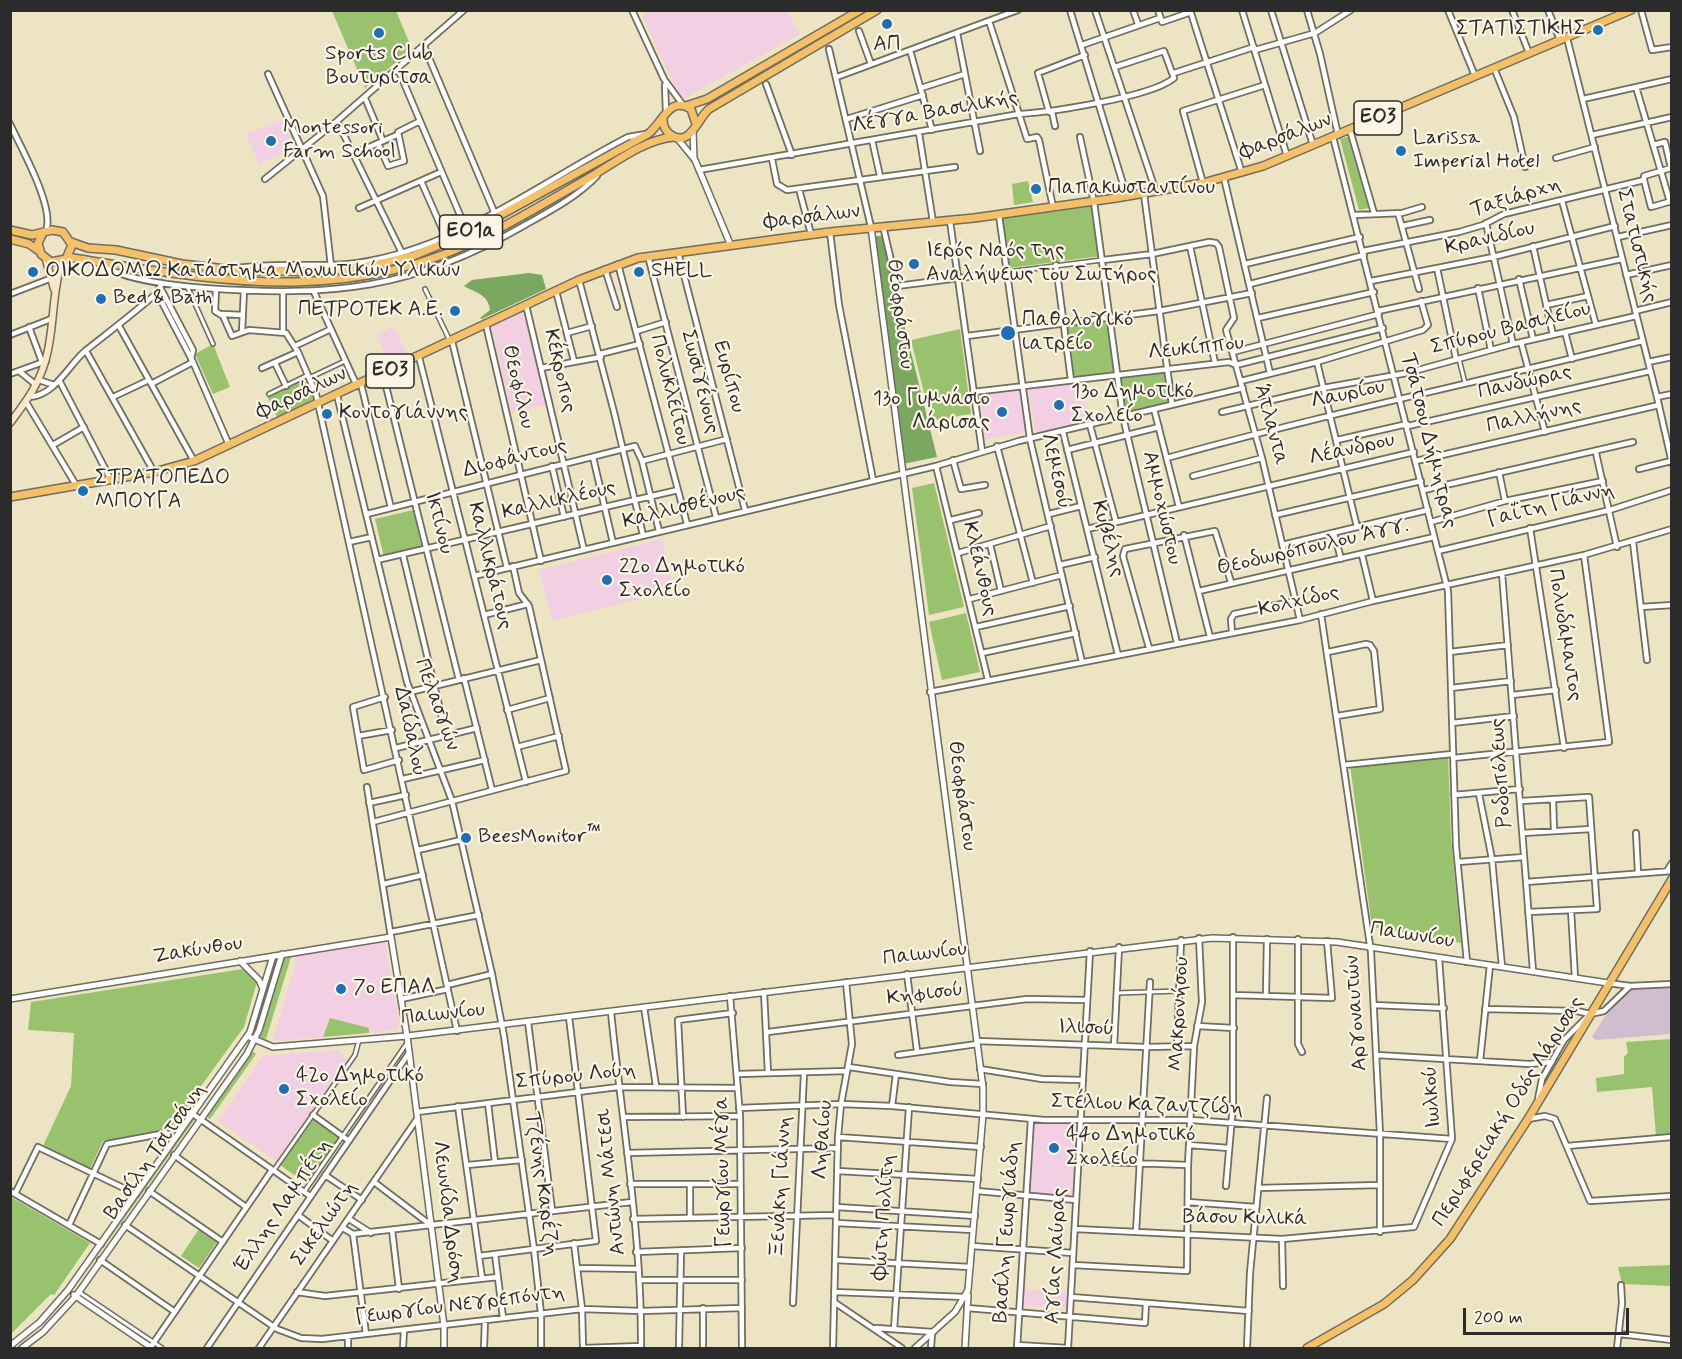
<!DOCTYPE html>
<html>
<head>
<meta charset="utf-8">
<style>
  body { margin:0 }
  #map { position:relative; width:1682px; height:1359px; overflow:hidden; background:#ece4c2; font-family:Mynerve,sans-serif }
  canvas { display:block }
  .frame { position:absolute; inset:0; border:12px solid #2b2b2b; pointer-events:none }
  .scale { position:absolute; left:1463px; top:1308px; width:166px; height:27px; box-sizing:border-box; border:3px solid #2b2b2b; border-top:0; padding-left:8px; font-size:18px; line-height:21px; white-space:nowrap; color:#2b2b2b; -webkit-text-stroke:4px #fcf5e5; paint-order:stroke }
</style>
</head>
<body>
<div id="map">
<canvas width="1682" height="1359"></canvas>
<div class="frame"></div>
<div class="scale">200 m</div>
</div>
<script>
const ctx = document.querySelector('canvas').getContext('2d');
ctx.lineJoin = 'round';
function paint(path, color) { ctx.fillStyle = color; ctx.fill(path, 'evenodd'); }
function stroke(path, color, width, dash) { ctx.strokeStyle = color; ctx.lineWidth = width; ctx.lineCap = dash ? 'butt' : 'round'; ctx.setLineDash(dash || []); ctx.stroke(path); }
function label(font, color, halo, rows, align = 'center') {
  ctx.font = font + ' Mynerve,sans-serif'; ctx.lineWidth = 4.5; ctx.setLineDash([]); ctx.textBaseline = 'middle'; ctx.strokeStyle = halo; ctx.fillStyle = color; for (const [text, x, y, turn = 0] of rows) {
    ctx.save(); ctx.translate(x, y); ctx.rotate((+turn || 0) * Math.PI / 180); ctx.textAlign = isNaN(turn) ? turn : align; if (halo) ctx.strokeText(text, 0, 0); ctx.fillText(text, 0, 0); ctx.restore();
  }
}
const built = new Path2D(`
  M656,10L787,11L800,34L681,100L642,15Z
  M282,119L296,148L259,164L246,134Z
  M526,310L549,404L512,413L491,326Z
  M394,327L407,355L390,363L377,335Z
  M1084,382L1088,422L1036,435L1028,388Z
  M1019,387L1027,432L985,439L978,393Z
  M662,539L674,590L552,621L539,570Z
  M385,942L399,1021L397,1030L280,1041L273,1039L298,956Z
  M339,1050L347,1061L276,1161L218,1121L263,1056Z
  M1034,1120L1078,1123L1074,1195L1030,1192Z
  M1024,1289L1068,1292L1067,1307L1023,1306Z`);
const industrial = new Path2D(`
  M1671,984V1034L1596,1040L1592,1037L1603,1019L1631,988Z`);
const green = new Path2D(`
  M332,11H396L412,49L365,88Z
  M1350,136L1369,208L1359,210L1340,139Z
  M1028,181L1033,202L1014,205L1012,184Z
  M1093,205L1101,256L1009,268L1002,218Z
  M1110,317L1117,374L1167,368L1172,405L1123,417L1117,374L1071,380L1063,323Z
  M960,329L971,414L931,421L911,340Z
  M213,344L230,387L213,394L195,354Z
  M304,378L314,399L277,417L267,396Z
  M934,483L964,607L929,615L912,488Z
  M413,510L422,548L384,557L375,519Z
  M966,613L980,672L942,680L929,622Z
  M1448,756L1451,838L1461,943L1372,927L1350,765Z
  M291,957L266,1039L260,1037L284,958Z
  M243,969L257,982L244,1027L169,1130L103,1141L90,1169L43,1146L71,1086L74,1033L28,1030L31,1002Z
  M330,1018L369,1028V1033L323,1037Z
  M1671,1039V1135L1656,1136L1652,1087L1597,1092L1596,1078L1624,1074V1057L1628,1053L1626,1042Z
  M252,1051L256,1054L210,1119L205,1116Z
  M193,1118L195,1119L75,1288Z
  M313,1119L340,1138L307,1184L280,1165Z
  M11,1197L90,1243L54,1295L51,1294L11,1334Z
  M199,1229L217,1242L199,1268L181,1256Z
  M1671,1265V1286L1622,1284L1618,1267Z`);
const forest = new Path2D(`
  M874,236H882L937,457L903,464Z
  M529,273L542,275L546,289L482,319L480,318L490,310C488,294 476,293 464,286L472,280Z`);
const pedestrian = new Path2D(`
  M1008,272L1102,260
  M187,286L213,344
  M425,289L449,339
  M1459,359L1465,383
  M309,378L345,361
  M269,394L308,375
  M1117,993L1179,991
  M274,1170L355,1055L359,1040
  M304,1192L407,1043
  M79,1292L162,1348`);
const minor = new Path2D(`
  M632,10L664,79L683,105
  M1070,10L1127,197
  M1095,10L1156,192
  M1133,10L1138,24
  M1158,10L1162,22L1191,12
  M1190,10L1242,173
  M1242,10L1287,156
  M1271,10L1313,145
  M1307,10L1320,54L1338,135
  M1448,10L1475,76
  M1512,10L1529,53
  M1548,10L1560,40
  M1641,10L1652,50L1672,47
  M989,21L1027,139L1037,137L1039,140L1053,207
  M859,31L871,64
  M957,33L980,151
  M1567,38L1657,397L1672,463
  M1082,45L1160,18
  M424,46L495,214
  M829,49L871,227
  M910,50L932,130
  M1255,50L1315,33L1351,10
  M1494,68L1514,117L1525,167
  M398,69L466,229
  M1174,73L1254,47
  M268,74L323,196L331,266
  M837,77L1018,10
  M766,84L792,155
  M665,85L666,112
  M1636,87L1670,202
  M921,88L965,74
  M365,98L383,141
  M1583,99L1672,79
  M1049,112L1038,73L1085,55
  M1052,112L1055,126
  M847,119L923,95
  M337,121L402,253
  M10,124C21,148 55,207 46,231
  M1350,130L1374,213
  M919,133L933,222
  M1592,135L1672,117
  M1080,137L1094,202L1123,417L1177,643
  M1333,137L1448,591L1456,846L1467,962
  M872,140L880,176
  M378,143L388,166L404,161L398,132L420,121
  M353,154L397,135
  M1556,158L1595,147
  M772,159L777,184L787,190L955,167
  M699,170L1019,114C1051,112 1152,97 1174,78L1164,51L1115,67
  M1224,178L1270,373
  M265,179L337,121L464,10
  M1644,180L1651,207L1672,201
  M421,181L446,238
  M1203,183L1183,111L1265,85
  M799,189L811,234
  M1144,194L1172,405
  M1562,201L1596,325
  M359,208L441,172
  M1398,213L1419,289
  M999,215L1030,439L1082,662
  M1354,215L1402,213L1422,207
  M950,221L982,451
  M1486,223L1513,344
  M883,226L897,286L1006,272
  M1402,226L1430,220
  M830,232L839,305L873,480
  M1618,237L1672,225
  M1190,246L1215,363
  M1533,246L1553,335
  M1363,251L1459,232L1483,225L1504,214L1644,180V176L1671,168L1665,142L1653,145
  M678,252L745,510
  M648,256L716,517
  M1103,260L1152,254L1209,242L1216,243L1219,247L1234,318L1226,330L1262,458L1300,620
  M618,264L687,524
  M1245,264L1360,237
  M103,265C123,280 179,286 204,288C332,297 412,290 525,225C550,211 577,197 597,176
  M1056,265L1071,380
  M238,268C283,261 329,270 374,260C469,240 544,180 628,137L646,134
  M1437,268L1456,359
  M605,269L617,307
  M1626,275L1672,265
  M1519,279L1533,339
  M579,280L614,412L643,535
  M1371,281L1493,257L1615,226
  M1250,284L1364,255
  M1478,288L1491,350
  M161,289L193,350L191,359
  M216,289L215,311L223,316L232,336L249,330L286,333L298,352L316,394L457,1031
  M556,291L574,361
  M283,292V332
  M314,292L357,386
  M157,293L193,362L229,445
  M10,294L52,278
  M526,305L584,550
  M1546,305L1588,296
  M1378,311L1622,259
  M1635,311L1672,302
  M222,314L243,315
  M1258,318L1374,292
  M486,325L541,561
  M119,326L194,461
  M29,327L42,362
  M637,331L666,322
  M242,332L244,290
  M1565,332L1572,359
  M567,333L592,326
  M10,335L51,319
  M967,336L1159,311L1252,293
  M452,341L507,568
  M1521,342L1545,432
  M295,346L329,330
  M86,351L154,472
  M1233,352L1379,314
  M600,354L640,344
  M419,357L526,782
  M1317,362L1357,527
  M1648,362L1672,357
  M275,363L286,386
  M262,368L298,352
  M541,368L601,357
  M19,371L36,385
  M10,374L46,361
  M383,374L459,680
  M39,380L54,385
  M59,380L111,480
  M1241,381L1317,362L1423,330L1428,325L1421,301
  M151,384L193,362
  M361,384L391,508
  M973,392L1229,362L1236,365L1383,328
  M337,395L407,682L452,801L492,974L504,1036L534,1249L541,1314V1348
  M30,397C55,395 68,366 85,351C109,332 134,313 157,293L162,283
  M113,397L149,380
  M1657,397L1672,394
  M26,402L76,485
  M1154,409L1179,507
  M1222,412L1323,388L1407,373L1513,344L1636,316
  M1090,425L1116,522
  M1408,426L1650,371
  M1063,432L1118,655
  M1337,440L1407,424
  M53,445L84,427
  M997,446L1033,583
  M1067,450L1159,427
  M1596,453L1617,547
  M593,457L613,543
  M1167,458C1324,414 1484,381 1642,341
  M953,460L961,489L985,485
  M642,461L727,439
  M1416,461L1659,405
  M552,466L564,517
  M936,466L988,680
  M1639,469L1671,461
  M1499,472L1505,501
  M1193,476L1262,458
  M1424,490L1633,442
  M367,514L635,446L642,461L659,531
  M1049,514L1081,506
  M1275,515L1421,481
  M951,520L979,513
  M1431,522L1505,501L1603,481
  M1530,528L1564,748
  M1087,529L1414,452
  M1334,533L1341,559
  M1184,535L1210,637
  M349,542L372,537
  M1633,542L1647,660
  M990,544L1001,591
  M1282,545L1428,510
  M1438,551L1610,510L1672,490
  M958,553L1051,526
  M403,555L442,718
  M1362,555L1373,601
  M377,560L678,490
  M1060,565L1095,557
  M1502,573L1533,971
  M474,576L936,466L1019,441L1243,388
  M1199,591L1434,537
  M970,599L1062,575
  M1641,607L1672,605
  M1321,614L1371,952L1380,1134V1232
  M484,615L528,604
  M976,627L1070,606
  M1232,633L1231,619L1234,614L1296,601
  M1149,648L1123,556L1125,549L1215,531L1231,582
  M1328,652L1366,644L1370,645L1374,651L1380,709L1337,716
  M1450,652L1508,645
  M982,653L1076,633
  M464,678L492,790
  M1451,688L1511,681
  M410,692L541,660
  M930,692L1300,620L1373,601L1584,555L1672,529
  M1512,695L1556,690
  M385,697L353,707L364,770L399,760
  M507,710L550,698
  M1452,723L1514,716
  M358,736L392,730
  M517,747L559,736
  M396,748L477,728
  M1453,758L1609,742L1584,555
  M1344,765L1452,754
  M403,779L485,760
  M367,787L391,937
  M1479,794L1492,859L1502,967
  M1454,795L1520,789
  M1553,799L1554,831
  M1521,801L1589,797L1597,909L1528,912
  M369,803L406,795
  M373,822L566,771L529,606L519,593L513,566
  M1523,833L1591,829
  M1636,833L1638,873
  M418,850L461,840
  M1458,862L1524,857
  M1667,871L1672,863
  M1526,882L1672,871
  M384,884L423,875
  M1571,910L1575,978
  M391,932L479,915
  M1298,939V1044L1302,1052
  M907,974L917,1051
  M1608,983L1630,986L1672,984
  M447,985L492,974
  M764,992L768,1073
  M1233,995L1332,998L1327,941
  M730,996L740,1116L742,1348
  M1266,996L1267,939
  M401,999L448,989
  M1374,1005L1444,1008
  M644,1007L656,1086
  M1485,1009L1577,1011L1590,1014
  M611,1012C622,1123 642,1236 641,1348
  M528,1022L552,1210
  M1197,1026L1234,1028
  M768,1032L1027,999L1087,1000
  M977,1041L1146,1047L1194,1046
  M1114,1046L1119,947
  M1177,1047L1181,940
  M898,1055L977,1044
  M1377,1055L1529,1064L1552,1062
  M1480,1061L1490,965
  M849,1067L950,1082L983,1084
  M980,1069L1042,1079L1083,1080
  M738,1074L847,1071
  M1538,1099L1542,1079L1564,1040L1590,1014L1604,1011L1630,986
  M488,1103L495,1162
  M458,1106L482,1278
  M892,1106L896,1074
  M739,1108L841,1104L892,1106L1044,1120H1191L1452,1139
  M187,1110L310,1196
  M417,1112L618,1087L738,1088
  M313,1115L349,1141
  M623,1117L740,1116
  M683,1117L678,1020L733,1013
  M1528,1119L1545,1116L1555,1119L1590,1201L1672,1196
  M838,1137L981,1147
  M1189,1145L1229,1148
  M1567,1146L1672,1137
  M627,1153L838,1148
  M174,1155L246,1207
  M1078,1161L1188,1165
  M467,1165L522,1160
  M838,1171L978,1179
  M325,1175L362,1200
  M374,1182L432,1226
  M630,1184H740
  M1226,1186L1233,1105V937
  M1258,1188L1380,1185
  M10,1191L101,1244
  M149,1191L223,1242
  M977,1191L1076,1200
  M15,1194L38,1147L136,1194
  M1188,1202L1256,1207
  M837,1207L975,1216
  M298,1215L333,1241
  M690,1218V1184
  M349,1219L371,1233
  M633,1219L836,1215
  M836,1223L973,1230
  M69,1225L107,1144L166,1133L170,1135
  M125,1225L277,1329L301,1338L322,1339L582,1309L641,1311L742,1308
  M343,1228L353,1234L632,1202
  M1075,1229L1282,1239L1414,1227L1452,1139L1439,958
  M392,1230L399,1289
  M1136,1232L1150,982
  M353,1234L366,1334
  M1282,1239L1283,1286
  M574,1243L582,1309L583,1348
  M972,1246L1073,1253
  M636,1252L742,1248
  M495,1254L503,1318
  M479,1256L596,1241L569,1017
  M100,1260L175,1312
  M835,1260L970,1267
  M1073,1265L1187,1271L1188,1165L1194,1046L1202,1002L1199,938
  M578,1268L637,1269
  M639,1280H742
  M297,1292L325,1296L498,1277
  M834,1292L965,1297
  M1071,1297L1249,1311
  M834,1302L902,1348
  M793,1303L804,1073
  M967,1308L1145,1323L1146,1303
  M876,1328L933,1332
  M894,1329L909,1107
  M1620,1334L1672,1340
  M1017,1345L1068,1348
  M150,1348L272,1170
  M207,1348L409,1053
  M259,1348L417,1119
  M348,1348V1336
  M403,1348L404,1330
  M484,1348L485,1320
  M583,1348L641,1346
  M679,1348L681,1250
  M703,1348V1308
  M833,1348L838,1137L841,1104L852,1044L846,982
  M931,1348L932,1333
  M1017,1348L1031,1119
  M1068,1348L1090,951
  M1247,1348L1250,1273L1267,1098
  M1617,1348L1622,1303L1621,1285`);
const tertiary = new Path2D(`
  M693,131L694,159
  M677,138L695,160L731,246
  M871,227L983,1088V1114L968,1290L955,1312L915,1348
  M240,961L259,980L263,989
  M10,999L391,937L407,1036L444,1326V1348
  M247,1036L273,1047L407,1036L1212,938L1337,942L1608,983
  M74,1295L152,1348
  M10,1346L40,1322L68,1290L250,1032L273,956
  M22,1348L43,1332L76,1296L247,1054L259,1030L282,954
  M965,1348L968,1295`);
const secondary = new Path2D(`
  M46,260L54,289
  M10,423C25,403 38,386 45,362C55,330 51,294 62,261`);
const primary = new Path2D(`
  M686,106L707,99L860,10
  M663,119C663,126 665,131 671,135C690,148 698,118 709,109L877,10
  M10,230L32,235L52,230L63,232L72,245L66,259L51,262L41,254L38,243L43,233
  M10,239L29,244L39,251
  M71,242L88,248L116,250L182,264L235,270L315,272L374,265L413,256L468,233L648,134C663,123 669,95 691,109L696,124
  M67,257C219,281 350,308 493,232C527,214 559,195 592,176C617,161 644,140 673,137
  M10,497L154,472L194,461L579,280L638,258L830,232L974,218L1116,198L1203,183L1263,166L1631,10`);
const trunk = new Path2D(`
  M1307,1348L1384,1304L1413,1280L1450,1239L1528,1119L1672,879`);
const markers = [
  [887,24,6,"#1f6fb2"],
  [1598,30,6,"#1f6fb2"],
  [379,33,6,"#1f6fb2"],
  [271,141,6,"#1f6fb2"],
  [1401,151,6,"#1f6fb2"],
  [1036,189,6,"#1f6fb2"],
  [914,264,6,"#1f6fb2"],
  [33,272,6,"#1f6fb2"],
  [639,272,6,"#1f6fb2"],
  [101,299,6,"#1f6fb2"],
  [455,311,6,"#1f6fb2"],
  [1008,333,8,"#1f6fb2"],
  [1059,405,6,"#1f6fb2"],
  [1002,412,6,"#1f6fb2"],
  [327,414,6,"#1f6fb2"],
  [83,491,6,"#1f6fb2"],
  [607,580,6,"#1f6fb2"],
  [466,838,6,"#1f6fb2"],
  [341,989,6,"#1f6fb2"],
  [284,1089,6,"#1f6fb2"],
  [1054,1148,6,"#1f6fb2"]
];
const shields = [
  [1378,118,48],
  [471,232,63],
  [390,371,48]
];
const shieldNames = [
  ["ΕΟ3",1378,118],
  ["ΕΟ1α",471,232],
  ["ΕΟ3",390,371]
];
const poiNames = [
  ["ΣΤΑΤΙΣΤΙΚΗΣ",1586,30,"right"],
  ["ΑΠ",887,46,"center"],
  ["Sports Club",379,55,"center"],
  ["Βουτυρίτσα",379,79,"center"],
  ["Montessori",283,129],
  ["Farm School",283,153],
  ["Larissa",1413,139],
  ["Imperial Hotel",1413,163],
  ["Παπακωσταντίνου",1048,189],
  ["Ιερός Ναός της",926,252],
  ["Αναλήψεως του Σωτήρος",926,276],
  ["ΟΙΚΟΔΟΜΩ Κατάστημα Μονωτικών Υλικών",45,272],
  ["SHELL",651,272],
  ["Bed & Bath",113,299],
  ["ΠΕΤΡΟΤΕΚ Α.Ε.",443,311,"right"],
  ["Παθολογικό",1022,321],
  ["ιατρείο",1022,345],
  ["13ο Δημοτικό",1071,393],
  ["Σχολείο",1071,417],
  ["13ο Γυμνάσιο",990,400,"right"],
  ["Λάρισας",990,424,"right"],
  ["Κοντογιάννης",339,414],
  ["ΣΤΡΑΤΟΠΕΔΟ",95,479],
  ["ΜΠΟΥΓΑ",95,503],
  ["22ο Δημοτικό",619,568],
  ["Σχολείο",619,592],
  ["BeesMonitor™",478,838],
  ["7ο ΕΠΑΛ",353,989],
  ["42ο Δημοτικό",296,1077],
  ["Σχολείο",296,1101],
  ["44ο Δημοτικό",1066,1136],
  ["Σχολείο",1066,1160]
];
const streetNames = [
  ["Λέγγα Βασιλικής",935,113,-10],
  ["Φαρσάλων",1286,137,-21],
  ["Ταξιάρχη",1516,198,-17],
  ["Φαρσάλων",812,218,-7],
  ["Κρανιδίου",1490,239,-13],
  ["Στατιστικής",1636,246,76],
  ["Θεοφράστου",899,314,83],
  ["Σπύρου Βασιλείου",1511,329,-14],
  ["Λευκίππου",1196,349,-6],
  ["Κέκροπος",559,371,77],
  ["Ευρίπου",728,377,75],
  ["Σωσιγένους",699,382,76],
  ["Πανδώρας",1525,383,-13],
  ["Θεοφίλου",517,387,77],
  ["Πολυκλείτου",669,390,76],
  ["Φαρσάλων",302,394,-25],
  ["Λαυρίου",1348,395,-12],
  ["Παλλήνης",1534,417,-13],
  ["Άτλαντα",1270,425,75],
  ["Τσάτσου Δήμητρας",1428,441,76],
  ["Λέανδρου",1352,450,-13],
  ["Διοφάντους",515,459,-14],
  ["Λεμεσού",1055,471,77],
  ["Καλλικλέους",559,501,-13],
  ["Γαΐτη Γιάννη",1551,506,-14],
  ["Καλλισθένους",684,508,-14],
  ["Αμμοχώστου",1161,508,77],
  ["Ικτίνου",438,523,76],
  ["Κυβέλης",1107,539,75],
  ["Θεοδωρόπουλου Άγγ.",1313,548,-13],
  ["Καλλικράτους",489,566,76],
  ["Κλεάνθους",979,569,77],
  ["Κολχίδος",1299,602,-13],
  ["Πολυδάμαντος",1564,635,81],
  ["Πελασγών",436,705,70],
  ["Δαίδαλου",409,731,78],
  ["Ροδοπόλεως",1502,773,-94],
  ["Θεοφράστου",961,796,82],
  ["Παιωνίου",1412,936,9],
  ["Ζακύνθου",198,951,-9],
  ["Παιωνίου",925,955,-7],
  ["Κηφισού",925,995,-7],
  ["Αργοναυτών",1357,1013,-94],
  ["Μακρονήσου",1180,1014,-87],
  ["Παιωνίου",443,1015,-6],
  ["Ιλισού",1086,1029,2],
  ["Σπύρου Λούη",576,1077,-6],
  ["Ιωλκού",1433,1097,-94],
  ["Στέλιου Καζαντζίδη",1147,1106,2],
  ["Περιφερειακή Οδός Λάρισας",1509,1112,-58],
  ["Ληθαίου",824,1140,-86],
  ["Βασίλη Τσιτσάνη",156,1152,-55],
  ["Γεωργίου Μέγα",724,1172,-91],
  ["Αντώνη Μάτεσι",612,1182,-96],
  ["Τζένης Καρέζη",541,1184,82],
  ["Ξενάκη Γιάννη",782,1187,-87],
  ["Έλλης Λαμπέτη",284,1206,-56],
  ["Λεωνίδα Δρόση",447,1212,83],
  ["Φώτη Πολίτη",885,1217,-86],
  ["Βάσου Κυλικά",1245,1219,1],
  ["Σικελιώτη",325,1224,-55],
  ["Βασίλη Γεωργιάδη",1008,1232,-86],
  ["Αγίας Λαύρας",1057,1256,-87],
  ["Γεωργίου Νεγρεπόντη",460,1306,-7]
];
paint(built, '#f2cfe2');
paint(industrial, '#cfbdd0');
paint(green, '#99c26e');
paint(forest, '#7aa861');
stroke(pedestrian, '#6f6c60', 6);
stroke(minor, '#6f6c60', 8);
stroke(tertiary, '#6f6c60', 8);
stroke(secondary, '#6f6c60', 9);
stroke(primary, '#6f6c60', 10);
stroke(trunk, '#6f6c60', 10);
stroke(pedestrian, '#fff', 3);
stroke(minor, '#fff', 4.5);
stroke(tertiary, '#fff', 5);
stroke(secondary, '#fbe6c3', 6);
stroke(primary, '#f4c16a', 7);
stroke(trunk, '#f4c16a', 7);
for (const [x, y, r, color] of markers) { const dot = new Path2D(); dot.arc(x, y, r, 0, 2 * Math.PI); ctx.fillStyle = color; ctx.fill(dot); stroke(dot, '#fcf5e5', 2); }
for (const [x, y, w] of shields) { const box = new Path2D(); box.roundRect(x - w / 2, y - 17, w, 34, 4.5); ctx.fillStyle = '#fcf5e5'; ctx.fill(box); stroke(box, '#2b2b2b', 1.5); }
label('bold 20px', '#2b2b2b', null, shieldNames);
label('21px', '#2b2b2b', '#fcf5e5', poiNames, 'left');
label('21px', '#2b2b2b', '#fcf5e5', streetNames);
</script>
</body>
</html>
